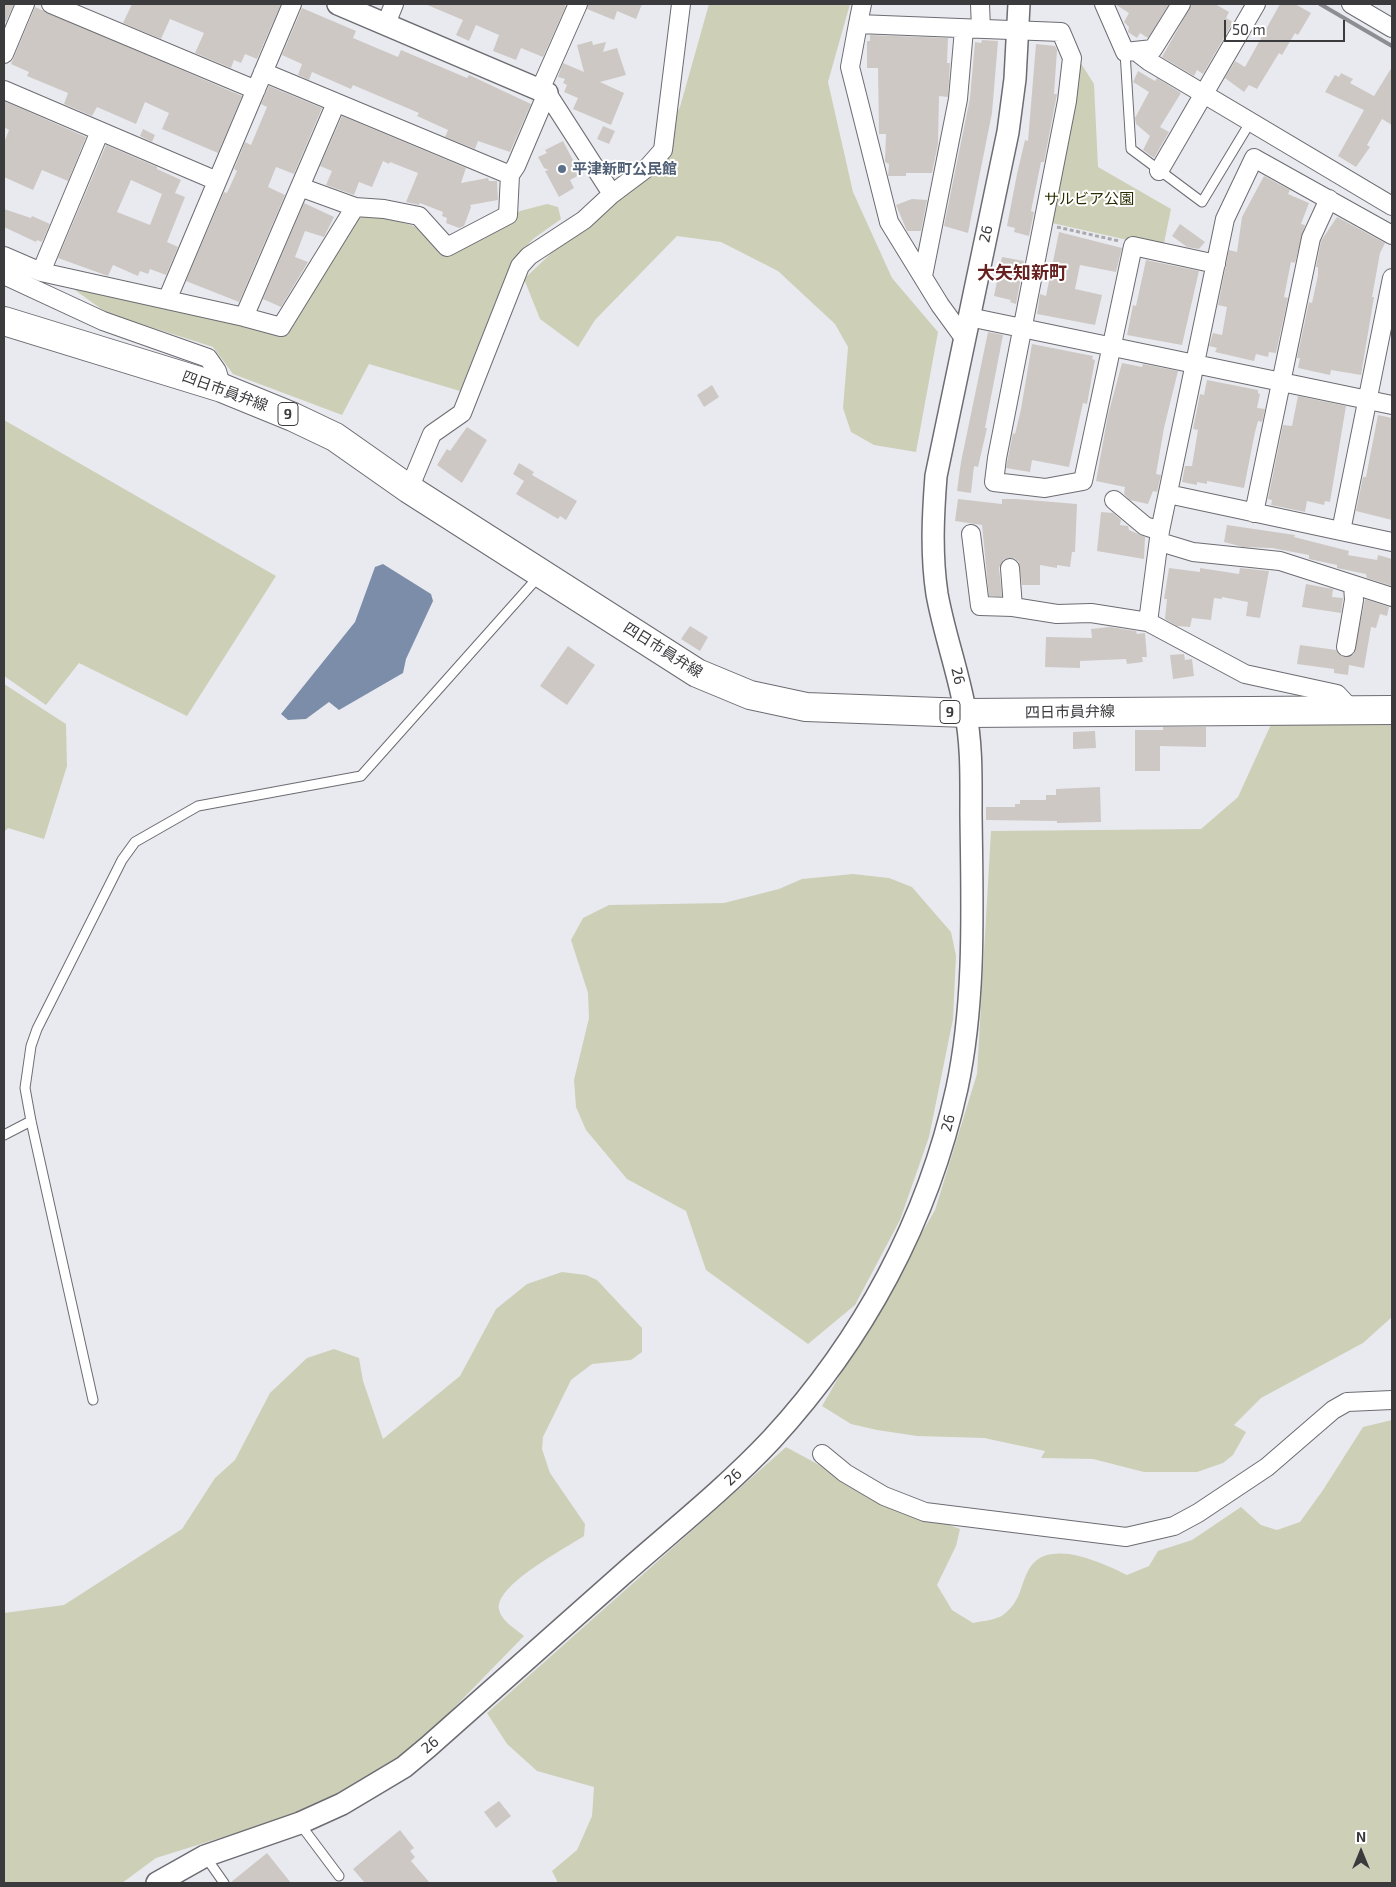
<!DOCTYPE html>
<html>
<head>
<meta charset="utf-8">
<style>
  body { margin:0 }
  #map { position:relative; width:1396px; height:1887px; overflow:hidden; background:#e9eaf0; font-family:"Exo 2",sans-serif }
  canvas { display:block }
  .frame { position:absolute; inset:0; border:5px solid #3b3b3e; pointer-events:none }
  .north { position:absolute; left:1336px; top:1827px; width:50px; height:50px; -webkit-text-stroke:4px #fff; paint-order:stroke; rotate:0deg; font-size:14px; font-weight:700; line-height:20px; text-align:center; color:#3b3b3e }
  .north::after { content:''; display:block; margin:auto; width:18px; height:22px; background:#3b3b3e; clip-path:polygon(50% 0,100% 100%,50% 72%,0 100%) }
  .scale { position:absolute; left:1224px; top:20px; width:121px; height:22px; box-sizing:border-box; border:2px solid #3b3b3e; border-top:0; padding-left:6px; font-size:15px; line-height:18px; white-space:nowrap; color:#3b3b3e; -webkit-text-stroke:4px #fff; paint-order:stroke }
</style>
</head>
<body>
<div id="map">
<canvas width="1396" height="1887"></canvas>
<div class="frame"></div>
<div class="north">N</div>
<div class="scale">50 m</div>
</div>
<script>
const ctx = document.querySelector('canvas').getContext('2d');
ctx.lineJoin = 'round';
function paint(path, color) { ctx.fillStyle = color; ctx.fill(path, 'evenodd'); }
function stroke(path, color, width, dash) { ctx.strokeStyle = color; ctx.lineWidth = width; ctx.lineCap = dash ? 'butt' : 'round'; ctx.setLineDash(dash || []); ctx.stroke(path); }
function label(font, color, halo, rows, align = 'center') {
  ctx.font = font + ' "Exo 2","Noto Sans JP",sans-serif'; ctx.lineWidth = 4; ctx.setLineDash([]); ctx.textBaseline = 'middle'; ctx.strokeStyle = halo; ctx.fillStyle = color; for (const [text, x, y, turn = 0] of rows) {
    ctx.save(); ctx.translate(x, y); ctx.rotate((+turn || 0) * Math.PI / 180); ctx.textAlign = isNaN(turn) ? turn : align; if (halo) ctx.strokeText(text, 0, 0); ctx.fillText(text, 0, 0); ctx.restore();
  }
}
const green = new Path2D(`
  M709,4H850L828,82L853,192L892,278L938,332L916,452L874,445L851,432L843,408L848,347L835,324L778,271L721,242L677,236L595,320L578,347L540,319L524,279L656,154L680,107Z
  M1077,57L1094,84L1098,167L1171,209L1163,248L1052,223L1075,107Z
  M547,204L558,207L561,219L533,239L510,265L460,391L369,364L342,415L233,374L213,347L107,313L72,288L282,329L355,209L414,226L446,255L520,211Z
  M4,420L276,576L187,716L79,663L46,705L4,676Z
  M4,684L66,724L67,766L44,839L8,828L4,832Z
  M1273,720L1392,725V1317L1363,1343L1261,1398L1234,1425L1246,1432L1233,1455L1223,1463L1197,1472H1144L1093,1459L1041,1458L1045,1451L984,1438L917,1436L877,1430L851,1424L822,1406L935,1210L977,1074L991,831L1201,829L1238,797Z
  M853,874L889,878L912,887L951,932L956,956L953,1019L929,1137L900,1220L855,1305L808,1344L706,1270L686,1211L627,1179L586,1130L576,1107L574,1080L589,1018L588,993L571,940L583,918L609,905L724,903L779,889L802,879Z
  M562,1272L586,1275L597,1280L642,1328V1352L631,1360L592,1364L571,1380L543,1437L542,1449L550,1473L585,1524L584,1536C566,1548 495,1585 499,1609C501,1621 516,1629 524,1636L411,1752L329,1804L156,1858L122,1883H4V1613L64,1605L182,1529L215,1478L235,1460L270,1393L307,1358L334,1349L359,1358L363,1381L383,1439L460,1376L496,1309L527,1284Z
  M1392,1420V1883H558L552,1871L577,1850L592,1816L594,1787L537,1771L507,1744L487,1713L786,1447L884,1500L960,1529L956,1546L937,1585L952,1610L973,1623C982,1621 996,1620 1003,1615C1023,1600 1019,1584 1031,1566C1051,1538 1105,1564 1127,1575L1149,1566L1158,1551L1192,1540L1241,1507L1261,1525L1277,1530L1300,1522L1323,1490L1363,1427Z`);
const water = new Path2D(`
  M383,564L431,594L433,601L406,659L403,673L339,710L329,702L306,719L288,720L281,714L355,622L375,567Z`);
const building = new Path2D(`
  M4,4H14L6,22L4,21Z
  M132,4H281L257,59L245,54L241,63L234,60L231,68L195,53L204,33L170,19L161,39L123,23Z
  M425,4H561L566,6L543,57L521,48L516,60L493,51L499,35L476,25L469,41L456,35L463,20Z
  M588,4H642L636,19L617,11L614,20L587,9Z
  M1115,4H1169L1148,38L1140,33L1137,38L1128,32L1129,27L1124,22L1129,13Z
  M1192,4H1215L1229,12L1226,18L1233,22L1203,74L1197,70L1194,76L1162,57Z
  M1280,4H1295L1311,13L1298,35L1295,33L1282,55L1279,53L1257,89L1249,85L1244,92L1225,78L1235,61L1245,67Z
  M35,7L242,96L218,153L162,129L169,113L145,102L136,124L97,107L92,116L64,104L68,93L27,76L29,72L11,64Z
  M302,8L356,31L353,38L398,57L401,50L467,78L469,75L531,104L510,152L478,141L475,149L445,137L448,130L417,116L419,113L353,85L351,89L312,72L309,80L298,75L302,64L282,55Z
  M870,35L948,38L947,63H950L948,97L939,96L938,144L932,173H906V176H888L889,164L885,162L886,134H879L878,68H867V41H870Z
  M982,40L998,41L992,113L968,233L944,226L970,98L975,42L981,43Z
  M592,41L593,45L606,42L603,52L617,48L626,75L600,82L624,93L611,125L573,109L578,98L564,92L567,85L563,83L565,79L558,77L563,63L584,72L577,45Z
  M1036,44L1055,46L1057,50L1054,94H1057L1044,162H1041L1031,211L1034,212L1029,236L1014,232L1015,228L1007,226L1017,174L1025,140L1028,141Z
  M1392,67V125L1382,119L1367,145L1370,147L1356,167L1338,156L1364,110L1325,92L1335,75L1339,77L1341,73L1353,79L1350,83L1374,96Z
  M1138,71L1155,81L1157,78L1181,93L1160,127L1169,132L1154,158L1143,150L1150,136L1136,124L1135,118L1149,92L1133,82Z
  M269,86L322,108L294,174L276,167L268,187L285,195L239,302L186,281L224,192L227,193L237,171L234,169L245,142L251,145L267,107L261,104Z
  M4,101L86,137L68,181L42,170L33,190L4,177V143L9,130L4,127Z
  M342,116L466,168L461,183L488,178L489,181H497L498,200L470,205L471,207L464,226L459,228L446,223L447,218L442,216L443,212L420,203L419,205L406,202L418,173L390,162L389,164L383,161L372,187L359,182L354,195L326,185L332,171L320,166Z
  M603,126L615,131L609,144L597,139Z
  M143,129L155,135L152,142L140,136Z
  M563,141L576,166L581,165L585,172L570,180L574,188L559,197L545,171L549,170L544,168L538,157L547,153L545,150Z
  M106,145L157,167V169L181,180L175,193L185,197L167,242L178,247L166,275L150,269L148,274L140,271L138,276L113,265L108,276L58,258ZM131,180L162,194L150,225L117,212Z
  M1264,176L1290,190L1288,194L1309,203L1301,224L1305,225L1295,263L1291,262L1284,297L1288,298L1276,353L1269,352L1268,357L1256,354L1254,361L1215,352L1217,348L1209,346L1213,333L1222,335L1227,307L1218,305L1229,250L1237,252L1242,217Z
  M912,199L927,200L921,231H907L896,205Z
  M304,203L334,217L324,237L305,231L295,257L308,262L281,307L263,299Z
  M4,209L31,218L32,216L50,224L42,242L37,240L36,242L4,227Z
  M1337,217L1385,243L1380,253L1372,297H1374L1361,375L1331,370L1330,375L1298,368L1300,358H1297L1309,302L1312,303L1318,275V267H1316L1321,241Z
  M1180,224L1205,242L1199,249L1187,247L1172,236Z
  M1059,232L1122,248L1116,272L1080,265L1075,289L1102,295L1095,325L1037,314L1040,294L1046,296Z
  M1002,257L1024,261L1016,304L1010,302L1011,300L994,296Z
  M1146,260L1199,271L1182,345L1127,335L1133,305L1136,306Z
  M988,332L1003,335L985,428H987L978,467L974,466L971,493L957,491L961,462Z
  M1032,344L1093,356L1092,359L1095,360L1087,404L1083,403L1069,467L1032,460L1030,472L1006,468L1013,433L1015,434L1021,409Z
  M1122,363L1142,367L1143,364L1178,371L1164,428L1156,474L1161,475L1157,492L1153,491L1148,504L1130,500L1124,494L1125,487L1096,481L1108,415Z
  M1207,380L1258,390V393L1260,394L1257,408L1265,409L1262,422L1258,421L1255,432L1244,488L1207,481V484L1197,482V485L1182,482L1185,466H1192L1198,430L1193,429L1200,394L1204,395Z
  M712,385L719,397L704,407L697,395Z
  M1298,396L1346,406L1330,502L1325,501L1324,505L1307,501L1305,512L1271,505L1272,500L1268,499L1283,425L1292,426Z
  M1378,415L1392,418V520L1356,511L1363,477H1366Z
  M467,427L487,440L462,483L437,465L447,449L450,451Z
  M519,463L534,472L532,475L577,501L566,520L560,516L558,519L516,494L524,481L513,474Z
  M958,499L1002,504V499H1016L1077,504L1075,552H1072L1070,567L1057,565V568L1040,565V585H1022L1019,562L1014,558L1004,559L999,568L1002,596H989L982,525L955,521Z
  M1101,512L1113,513L1121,520L1120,525L1128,526L1129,530L1145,537L1144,559L1097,551Z
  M1227,525L1295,535L1294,537L1349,551L1348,555L1377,560L1378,555L1392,559V586L1367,578L1366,574L1337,568V565L1309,559V555L1272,548L1243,547L1224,542Z
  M1169,568L1200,572V568L1239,574L1240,568L1269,571L1260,618L1246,616L1248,602L1222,597V599L1214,598L1211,620L1192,618L1190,627L1177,626L1165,619L1167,599H1164Z
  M1306,584L1333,589L1332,597L1343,598L1341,613L1302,607Z
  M1365,599L1389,607L1387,616L1380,614L1376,628L1371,627L1364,668L1349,665L1348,675L1334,673V669L1297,664L1300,645L1336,650L1345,657L1354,654Z
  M690,626L708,637L700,651L681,639Z
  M1110,627L1136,631L1137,634L1145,633L1147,657H1142L1143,662L1127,664L1126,659L1080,661V668L1045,667L1046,637L1092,638L1091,629Z
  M568,646L595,665L567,705L540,686Z
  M1184,654L1185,660L1192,659L1194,676L1173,679L1170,655Z
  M1163,727H1206V747L1160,746V771H1135V730H1163Z
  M1095,731L1096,748L1073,749V732Z
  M1100,787L1101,822L1057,823V821L986,820V807H1015V804H1020V800H1046V795H1056V789Z
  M499,1801L511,1816L496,1828L484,1812Z
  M400,1830L414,1848L410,1851L415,1857L411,1861L430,1883H365L353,1869Z
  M267,1853L291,1883H230Z`);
const path = new Path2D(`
  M1057,227L1119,241`);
const service = new Path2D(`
  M1125,52L1131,149L1202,202L1251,121
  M4,1135L31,1121
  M93,1400L31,1121L25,1088L31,1046L37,1029L122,860L135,842L198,806L361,776L540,575
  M300,1824L339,1876
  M205,1856L224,1883`);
const minor = new Path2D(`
  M51,4L256,90
  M980,4L981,29
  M1104,4L1125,52L1153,49L1181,4
  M1351,4L1392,28
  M386,24L394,4
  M858,24L862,4
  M1137,52L1150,62L1392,206
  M4,54L25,4
  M263,72L510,175L516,166L547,93
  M4,90L217,181
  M540,90L578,4
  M547,93L612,194
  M1159,171L1256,4
  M300,187L355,207
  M4,256L41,272L244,317L336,103
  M41,272L100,131
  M4,275L103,321L208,358L217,371L222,388
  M923,276L958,99L964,29
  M167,300L292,4
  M244,317L281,327L355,207L384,209L419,216L447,247L508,215L510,175
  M969,317L1392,405
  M964,338L940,305L889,222L850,67L858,24L1061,32L1072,58L1067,101L997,458L994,482L1045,488L1083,481L1133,246L1216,264
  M409,489L432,434L462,413L520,266L529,256L584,220L612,194L648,167L663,150L681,4
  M1168,494L1392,542
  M1114,500L1145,526L1160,531
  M1254,513L1311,238L1329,199
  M1341,531L1392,278
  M971,534L980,606L1013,607L1057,614L1091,613L1148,622
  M1160,542L1193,552L1280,561L1392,597
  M1010,568L1013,607
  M1346,647L1354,600L1353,585
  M1352,710L1337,694L1245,674L1148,622L1160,531L1225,219L1254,158L1392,235
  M822,1454L845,1473L884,1496L925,1512L1126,1537L1174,1526L1198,1513L1267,1467L1333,1410L1347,1402L1392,1400`);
const tertiary = new Path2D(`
  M338,4L547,93
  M157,1883L205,1856L300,1823L342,1804L404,1767L428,1747C493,1689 558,1631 623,1574C673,1530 726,1488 772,1439C863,1340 928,1220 957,1088C976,998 972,905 971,814C971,779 972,744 965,710C958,671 944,633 937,594C931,554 933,515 936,476L1008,132L1015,79L1019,4`);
const primary = new Path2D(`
  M4,321L222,388L293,417L335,437L409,489L697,673L750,695L806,707L966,713L1392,710`);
const rail = new Path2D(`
  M1320,4L1392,46`);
const markers = [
  [562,169,5,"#5c6f8a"]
];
const shields = [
  [288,414,20],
  [950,712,20]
];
const shieldNames = [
  ["9",288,414],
  ["9",950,712]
];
const serviceNames = [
  ["平津新町公民館",572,169]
];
const parkNames = [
  ["サルビア公園",1089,199]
];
const streetNames = [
  ["26",986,234,-78],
  ["四日市員弁線",225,391,20],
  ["四日市員弁線",663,650,32],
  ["26",958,676,77],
  ["四日市員弁線",1070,712,-1],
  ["26",948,1123,-76],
  ["26",733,1477,-44],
  ["26",430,1745,-41]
];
const quarterNames = [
  ["大矢知新町",1022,273]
];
paint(green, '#cdd0b7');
paint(water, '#7c8daa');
paint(building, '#cdc8c3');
stroke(service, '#6c6c72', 11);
stroke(minor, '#6c6c72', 20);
stroke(tertiary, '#6c6c72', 24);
stroke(primary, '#6c6c72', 30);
stroke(path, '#a9a9ae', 3, [4, 2.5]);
stroke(service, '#fff', 9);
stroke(minor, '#fff', 18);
stroke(tertiary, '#fff', 21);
stroke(primary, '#fff', 28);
stroke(rail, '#8d8d92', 4);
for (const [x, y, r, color] of markers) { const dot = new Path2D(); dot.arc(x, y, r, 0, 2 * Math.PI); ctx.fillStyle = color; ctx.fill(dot); stroke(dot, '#fff', 2); }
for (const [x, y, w] of shields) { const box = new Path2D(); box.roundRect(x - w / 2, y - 11.5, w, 23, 4); ctx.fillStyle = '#fff'; ctx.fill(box); stroke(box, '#3b3b3e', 1); }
label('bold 14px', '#3b3b3e', null, shieldNames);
label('bold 15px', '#4e5e75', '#fff', serviceNames, 'left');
label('15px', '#2b2d00', '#fff', parkNames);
label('15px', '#3b3b3e', '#fff', streetNames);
label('bold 18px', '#662121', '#fff', quarterNames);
</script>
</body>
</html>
